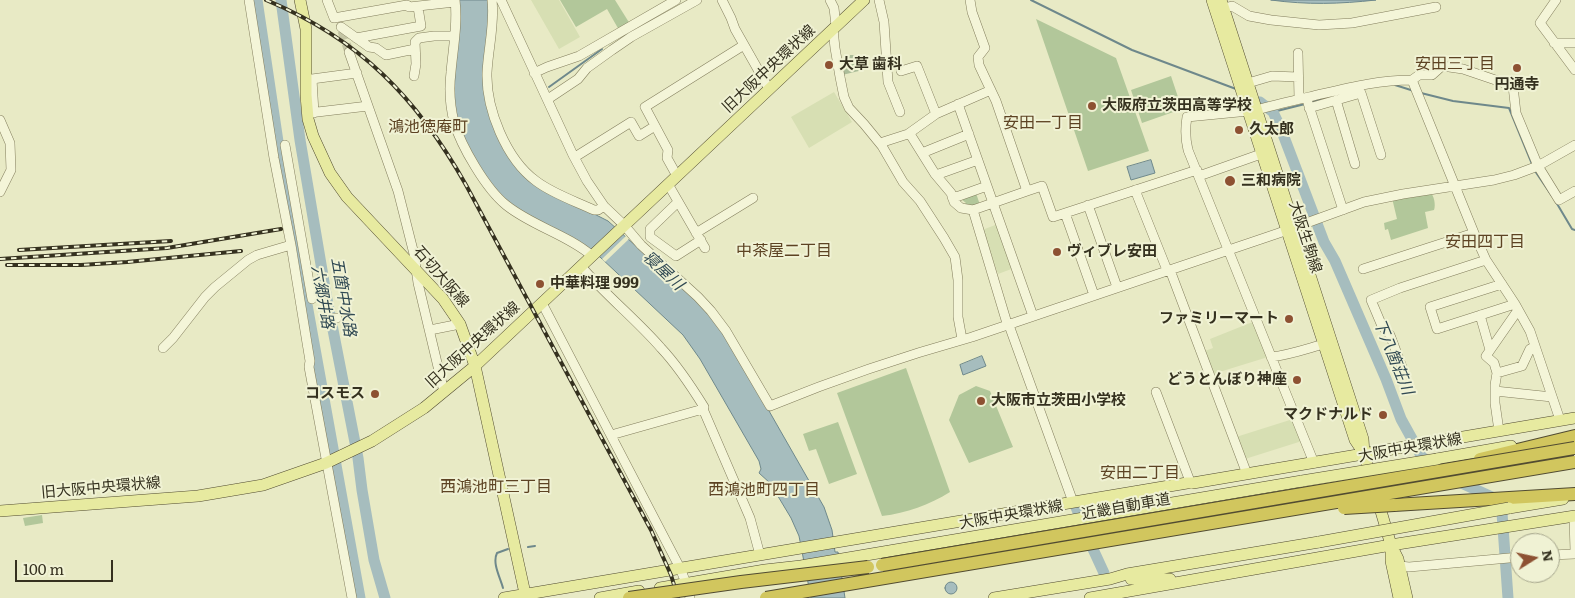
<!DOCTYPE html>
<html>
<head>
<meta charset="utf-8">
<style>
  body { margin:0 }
  #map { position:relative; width:1575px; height:598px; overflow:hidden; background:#e8eac5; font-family:Literata,serif }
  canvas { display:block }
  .north { position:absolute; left:1510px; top:533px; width:50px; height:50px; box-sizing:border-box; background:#f0f2d4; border:1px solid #a5a58c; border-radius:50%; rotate:80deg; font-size:14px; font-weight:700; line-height:20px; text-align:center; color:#35311f }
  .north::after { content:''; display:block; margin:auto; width:18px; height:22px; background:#8d5132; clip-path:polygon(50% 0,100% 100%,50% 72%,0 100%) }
  .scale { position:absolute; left:15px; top:560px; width:98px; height:22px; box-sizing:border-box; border:2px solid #35311f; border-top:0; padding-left:6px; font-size:15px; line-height:18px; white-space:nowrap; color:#35311f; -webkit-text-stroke:4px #f0f2d4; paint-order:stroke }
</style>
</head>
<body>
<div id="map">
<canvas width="1575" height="598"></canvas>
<div class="north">N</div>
<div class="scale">100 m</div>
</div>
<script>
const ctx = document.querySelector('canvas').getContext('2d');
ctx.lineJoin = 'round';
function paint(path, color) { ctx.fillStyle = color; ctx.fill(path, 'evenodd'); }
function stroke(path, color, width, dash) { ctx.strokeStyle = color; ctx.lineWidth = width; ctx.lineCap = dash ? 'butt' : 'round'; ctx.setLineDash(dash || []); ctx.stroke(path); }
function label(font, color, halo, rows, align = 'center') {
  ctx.font = font + ' Literata,"Noto Sans JP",serif'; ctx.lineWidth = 4; ctx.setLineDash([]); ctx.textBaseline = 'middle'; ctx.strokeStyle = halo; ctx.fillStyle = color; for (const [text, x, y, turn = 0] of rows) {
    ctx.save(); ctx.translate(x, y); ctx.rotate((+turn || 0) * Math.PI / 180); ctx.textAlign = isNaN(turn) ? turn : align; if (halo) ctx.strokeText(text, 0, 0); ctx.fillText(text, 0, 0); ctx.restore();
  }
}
const farmland = new Path2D(`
  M531,0H559L580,37L559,49Z
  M834,92L852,122L809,148L791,117Z
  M998,224L1014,268L998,274L982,230Z
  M1255,321L1268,357L1213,374L1205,351L1213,348L1210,339Z
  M1293,419L1302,441L1245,459L1236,437Z`);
const green = new Path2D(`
  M560,0H615L630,24L619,30L607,9L576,27Z
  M1036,19L1116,58L1149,151L1088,171Z
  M1171,76L1182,109L1142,123L1131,90Z
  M1430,192C1434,195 1436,205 1434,210L1425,212L1428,228L1391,240L1388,229L1385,230L1384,223L1397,219L1392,198Z
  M976,193L980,205L962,207L966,203L961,199Z
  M906,368L950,492C929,505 907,513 882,516L837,393Z
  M976,386L990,391L1013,447L969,463L949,420L959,395Z
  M838,422L857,474L829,484L816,449L809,451L803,434Z
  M42,515L43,523L25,526L23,518Z`);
const cemetery = new Path2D(`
  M850,55H862L864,64L863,70L842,75L841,60L849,58Z`);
const water = new Path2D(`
  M457,0H489L490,1L484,74L505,146L553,193L608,221L686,291L712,317L741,362L824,507L832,530L835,552H838L845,598H811L799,536L791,518L770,483L759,473L761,469L759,461L700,359L683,335L600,257L508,205L479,169L458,126L454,106Z
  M1271,0H1376C1340,4 1307,5 1271,0Z
  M1151,160L1155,173L1131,180L1127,167Z
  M982,356L986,366L963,375L960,365Z
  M945 588a6 6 0 1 1 12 0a6 6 0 1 1-12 0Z`);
const pier = new Path2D(`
  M627,235L630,238L605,262L602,259Z`);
const stream = new Path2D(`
  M1031,0L1132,50L1236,89
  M1395,85L1414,91
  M549,87L602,49
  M1421,93L1453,101L1509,108L1532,164
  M1312,102L1336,95
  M1273,112L1305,104
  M1535,171L1552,196
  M1556,202L1572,229L1575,230
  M528,547L535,546
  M503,588C500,577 492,563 497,553L508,549`);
const river = new Path2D(`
  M257,0L280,155L360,598
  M281,0L300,140L326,294L358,458L362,490L374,560L385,598
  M1260,102L1273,112L1281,129L1324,242L1335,261L1386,379L1401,419L1422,457L1444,475L1494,498L1502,513L1508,598
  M1075,505L1078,512
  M1081,523L1104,573`);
const minorTunnel = new Path2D(`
  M342,31L349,52`);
const minor = new Path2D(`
  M249,0L274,158L291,245L307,343L310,361L309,367L352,598
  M327,0L334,18L407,5L409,7L455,2
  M455,0C458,24 453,48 451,72C449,88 450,106 454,122C461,146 486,189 506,205C532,226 566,234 591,255
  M492,0C495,24 488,49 487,73C486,109 506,159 536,181C553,194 575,201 594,210H598L604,206
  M501,0L573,155L587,181L604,206L624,225L641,245L698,297L711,311L726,331L770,406C836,379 904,356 972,337L1279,233L1364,202L1403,194L1494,180L1514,175L1538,166L1575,145
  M722,0L731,18L735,29L769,89
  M830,0L834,8L836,26
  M879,0L884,22L888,82L900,112
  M970,0L972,12L985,48L978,57L979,65L996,101L1027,191L1042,186L1053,217L1197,170
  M1556,0L1540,23L1575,70
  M1224,8L1232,6L1249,16L1271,20L1319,25L1352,23L1436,7
  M341,27L369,47L376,48L386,55L415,49
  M833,29L835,48L840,77L844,97L849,108L864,124L882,146L903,182L920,201L944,238L955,257L958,280V317L962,339
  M356,38L421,26L418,7
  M1554,43H1575
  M349,52L398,191L414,254L418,283L444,392
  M1298,53L1299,99
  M901,71L917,66L936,114
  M534,73L547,67L579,56L676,0
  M414,76L416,64L415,42L419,38L434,36H454
  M1412,80L1419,75H1432L1442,66L1463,69L1513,86L1516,113L1538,166L1559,200L1575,191
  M1248,83L1272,76L1298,77
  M548,99L578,79L587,68L612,50L631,37L697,0
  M1336,100L1355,164
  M1308,103L1343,210
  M958,104L1033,316
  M1309,108L1361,93L1381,155
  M1257,110C1274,105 1292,101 1309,97C1344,89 1376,80 1412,80L1474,233L1486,260L1515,304L1530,331L1560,420
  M1249,111L1187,117C1185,129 1185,138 1188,150L1314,463
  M309,113L368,106
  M314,113L312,79L357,73
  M0,120L10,143L11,170L0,192
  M910,134L935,174L951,193L954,202L961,208L973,210L1027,191
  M880,143L908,134L936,114L991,90
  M285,145L312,299
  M922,153L969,134
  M575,157L631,122L639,136L655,126
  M936,175L978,160
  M677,176L667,158L668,150L645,107L744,45
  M1199,176L1261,154
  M668,184L705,248
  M1135,190L1167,270
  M952,197L959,196L987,186
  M678,202L650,229V237L676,256L701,240
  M1088,205L1117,287
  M973,210L1006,320L1010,328L1073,502
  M1065,213L1094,295
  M696,233L753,198
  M581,266C605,295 636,319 661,348C678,366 691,386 704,407L703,409L750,518L760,555
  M1363,269L1474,233
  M1170,270L1247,474
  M1502,284L1430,307L1437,329L1515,304
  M542,303L680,568L686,583L690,598
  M1480,315L1490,350
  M335,318H337
  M430,330L460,324
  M163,348L173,338L205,297L215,287L248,260L257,255L291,245
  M1271,357C1290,355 1306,349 1324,344
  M1402,367L1390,335L1382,326L1371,300L1400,288L1486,260
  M1497,373L1522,366L1530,349L1535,346
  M1495,391L1552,397
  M1156,392L1191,484
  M1499,431L1495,403V385L1497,373L1494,363L1486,356L1518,310
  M611,435L703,409
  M1574,517L1575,551
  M1550,555L1575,554
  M1400,566L1409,567L1520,557`);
const major = new Path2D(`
  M300,0L306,29V95L308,119L313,136L330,173L347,197L443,299L460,324L475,366L526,598
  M1212,0L1355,440L1363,452
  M1221,0L1363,439L1364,454L1391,545L1398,559L1407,598
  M1437,459L1511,446
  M1509,508L1563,499
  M1103,509L1140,497
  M0,511L198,496L263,485L326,463L372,441L424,408L475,366L864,0
  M1391,547V561L1399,598
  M1131,579H1170
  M660,588L765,570L801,566L1302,481
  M504,598L1187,483H1193L1575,418
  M600,598L639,591
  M994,598L1110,579L1127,574L1319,542
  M1090,598L1391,545L1575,516`);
const highway = new Path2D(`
  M1480,459L1575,436
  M1394,505L1575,494`);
const rail = new Path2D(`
  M266,0C360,39 417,98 466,185L651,530L671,575L678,598
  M19,250L171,241
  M0,259L167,248L281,229
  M7,265H81L127,262L241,251`);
const majorBridge = new Path2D(`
  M1302,481L1437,459
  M1319,542L1509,508`);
const highwayBridge = new Path2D(`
  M1344,508L1394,505
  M882,565L1575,448
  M629,598L741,582L868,567
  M766,598L1575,462`);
const markers = [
  [829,65,5,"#8d5132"],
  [1517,68,5,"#8d5132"],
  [1092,106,5,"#8d5132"],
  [1239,130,5,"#8d5132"],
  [1230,181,6,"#8d5132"],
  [1057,252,5,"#8d5132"],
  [540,284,5,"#8d5132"],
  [1289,319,5,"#8d5132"],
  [1297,380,5,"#8d5132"],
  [375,394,5,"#8d5132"],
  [981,401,5,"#8d5132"],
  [1383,415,5,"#8d5132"]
];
const poiNames = [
  ["大草 歯科",839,65],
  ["円通寺",1517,85,"center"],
  ["大阪府立茨田高等学校",1102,106],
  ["久太郎",1249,130],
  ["三和病院",1241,181],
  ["ヴィブレ安田",1067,252],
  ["中華料理 999",550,284],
  ["ファミリーマート",1279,319,"right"],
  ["どうとんぼり神座",1287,380,"right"],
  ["コスモス",365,394,"right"],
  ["大阪市立茨田小学校",991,401],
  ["マクドナルド",1373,415,"right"]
];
const streetNames = [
  ["旧大阪中央環状線",769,69,-43],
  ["大阪生駒線",1305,237,72],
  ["石切大阪線",441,277,49],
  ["旧大阪中央環状線",473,345,-42],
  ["大阪中央環状線",1410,448,-10],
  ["旧大阪中央環状線",101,488,-5],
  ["近畿自動車道",1126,507,-10],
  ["大阪中央環状線",1011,515,-10]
];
const neighbourhoodNames = [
  ["安田三丁目",1455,64],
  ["安田一丁目",1043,123],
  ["鴻池徳庵町",428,127],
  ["安田四丁目",1485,242],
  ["中茶屋二丁目",784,251],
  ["安田二丁目",1140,473],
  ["西鴻池町三丁目",496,487],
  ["西鴻池町四丁目",764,490]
];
const waterNames = [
  ["寝屋川",663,271,43],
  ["六郷井路",322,297,80],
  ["五箇中水路",343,297,80],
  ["下八箇荘川",1393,357,68]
];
paint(farmland, '#d7dfb3');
paint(green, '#b2c79a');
paint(cemetery, '#acbd99');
paint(water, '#a6bdbe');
stroke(water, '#6e888b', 1);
paint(pier, '#e8eac5');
stroke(stream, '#6e888b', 2);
stroke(river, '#a6bdbe', 11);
stroke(minorTunnel, '#c4c5a4', 9, [9, 4.5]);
stroke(minor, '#837e5d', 10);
stroke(major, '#514b31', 12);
stroke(highway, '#514b31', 14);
stroke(minor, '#f4f5d8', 9);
stroke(major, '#e7eaa0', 11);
stroke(highway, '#d1c65e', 12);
stroke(rail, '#35311f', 4);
stroke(rail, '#f0f2d4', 2, [5.5]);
stroke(majorBridge, '#514b31', 12, []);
stroke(highwayBridge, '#514b31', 14, []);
stroke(majorBridge, '#e7eaa0', 11);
stroke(highwayBridge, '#d1c65e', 12);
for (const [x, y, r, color] of markers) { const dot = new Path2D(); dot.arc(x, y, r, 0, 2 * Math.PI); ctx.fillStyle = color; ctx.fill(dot); stroke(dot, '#f0f2d4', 2); }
label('bold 15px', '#35311f', '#f0f2d4', poiNames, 'left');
label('15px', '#35311f', '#f0f2d4', streetNames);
label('16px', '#5d4323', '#f0f2d4', neighbourhoodNames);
label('italic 16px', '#304953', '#f0f2d4', waterNames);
</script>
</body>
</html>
